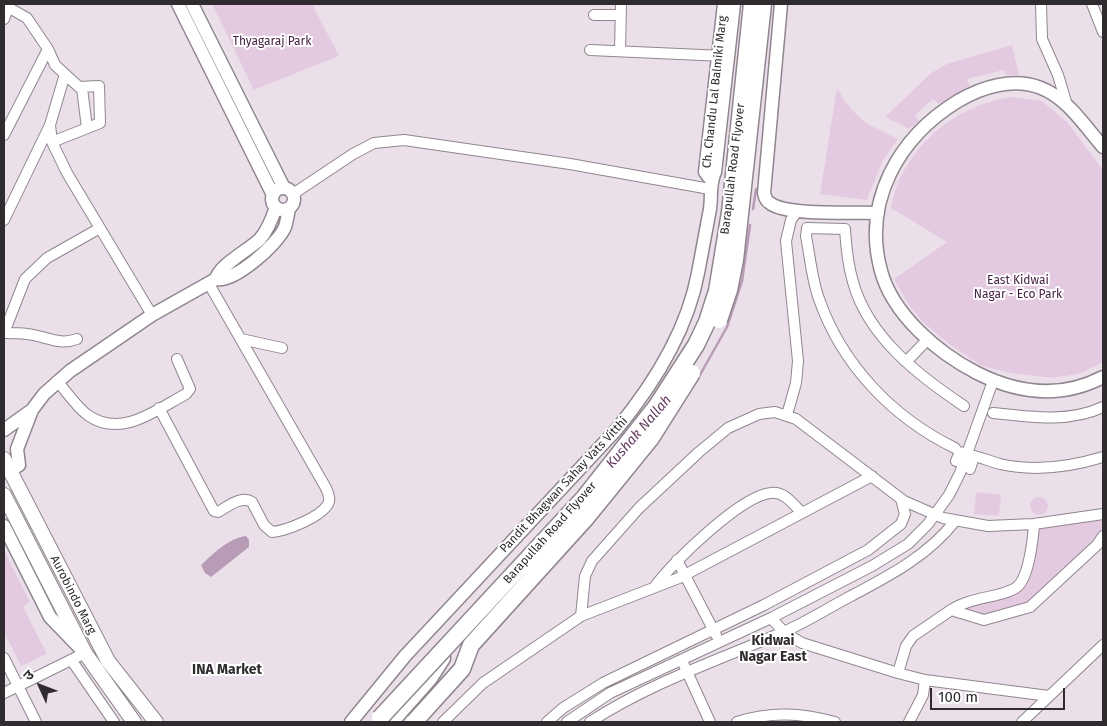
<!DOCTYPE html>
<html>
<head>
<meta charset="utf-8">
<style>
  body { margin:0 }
  #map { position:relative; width:1107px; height:726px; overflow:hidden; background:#ebe0ea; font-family:"Fira Sans","Noto Sans Devanagari",sans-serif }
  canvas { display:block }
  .frame { position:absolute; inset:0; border:5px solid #2f2b2f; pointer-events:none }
  .north { position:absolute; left:15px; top:661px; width:50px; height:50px; -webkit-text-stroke:4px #fff; paint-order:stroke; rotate:313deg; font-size:14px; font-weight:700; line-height:20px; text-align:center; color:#2f2b2f }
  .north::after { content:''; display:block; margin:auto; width:18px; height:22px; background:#2f2b2f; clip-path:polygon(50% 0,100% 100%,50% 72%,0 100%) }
  .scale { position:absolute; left:930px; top:688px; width:135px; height:22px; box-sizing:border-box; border:2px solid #2f2b2f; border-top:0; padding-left:6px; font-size:15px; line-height:18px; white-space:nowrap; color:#2f2b2f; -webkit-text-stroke:4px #fff; paint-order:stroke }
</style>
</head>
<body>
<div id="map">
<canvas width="1107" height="726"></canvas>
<div class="frame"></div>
<div class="north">उ</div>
<div class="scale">100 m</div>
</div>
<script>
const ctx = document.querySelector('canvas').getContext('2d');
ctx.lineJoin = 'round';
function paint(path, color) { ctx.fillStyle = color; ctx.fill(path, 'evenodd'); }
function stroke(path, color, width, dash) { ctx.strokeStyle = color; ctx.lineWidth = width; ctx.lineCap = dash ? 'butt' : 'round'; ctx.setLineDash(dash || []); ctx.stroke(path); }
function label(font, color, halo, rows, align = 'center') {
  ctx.font = font + ' "Fira Sans",sans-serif'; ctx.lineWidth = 4; ctx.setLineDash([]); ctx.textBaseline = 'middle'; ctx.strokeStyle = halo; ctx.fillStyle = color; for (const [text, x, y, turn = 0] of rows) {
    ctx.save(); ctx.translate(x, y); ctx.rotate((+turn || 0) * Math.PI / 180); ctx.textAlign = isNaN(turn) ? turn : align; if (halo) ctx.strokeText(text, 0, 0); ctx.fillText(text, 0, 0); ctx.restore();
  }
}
const green = new Path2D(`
  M212,4H312L339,56L254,90Z
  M1012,45L1019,75H1006L1004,70L967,79L970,86L939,104L933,99L915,115L919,121L909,129L885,117L931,73L947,64Z
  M837,88C855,119 866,124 898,139L882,162L867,200L820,194Z
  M1011,97L1042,101L1068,123L1103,170V362L1079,374L1052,378L1011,373L982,366L949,344L923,322L909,305L894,279L947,242L891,208C902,149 953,106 1011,97Z
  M976,492L1001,495L999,516L974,514Z
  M1030 506a9 9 0 1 1 18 0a9 9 0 1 1-18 0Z
  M1103,517V526L1094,543L1033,601L989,616L957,609L1020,588L1037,526Z
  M4,551L30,602L23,607L47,654L21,666L4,632Z`);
const water = new Path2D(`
  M246,536L249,540V547L211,577L205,573L201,565C214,553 229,538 246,536Z`);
const stream = new Path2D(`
  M753,209L756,189
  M696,382L727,327L742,281L750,225`);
const minor = new Path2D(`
  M1041,4L1042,39L1058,75L1067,105
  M1092,4L1103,32
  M4,5L27,18L48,49L55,65L79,87L99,86L100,123L52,142
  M594,15H620
  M4,19L8,8
  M590,50L724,56
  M620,51L621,4
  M82,88L87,128
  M50,125L52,142L67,173L152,315
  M4,135L48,49
  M293,194L353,154L374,143L404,140L570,164L710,189
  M4,220L50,125L65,74
  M4,333L25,279L47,258L100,228
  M4,333C12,333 20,333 27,334C46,336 59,346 77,339
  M241,339L282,348
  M906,362L928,339
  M57,381C67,392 77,408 89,416C122,438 156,410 186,394L190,389L177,359
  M159,408L214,511L218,512C227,507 241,495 252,502L264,525L272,532C286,531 321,517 328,504C331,499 328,493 326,488L209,284
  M993,413C1029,417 1069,423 1103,407
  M787,415L796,383L798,361L786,241L791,220L798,210
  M955,448C893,418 842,365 819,299C812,280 810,257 806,236L807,228L845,229C846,246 848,265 853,282C868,337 919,376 964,406
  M956,461L960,452C973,455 987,460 1000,464C1035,472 1070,467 1103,457
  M970,469L974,456
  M677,560L716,635
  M656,585C674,561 742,495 771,493C784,491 793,504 802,513
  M951,610C972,596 1002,598 1017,587C1029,577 1033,539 1034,524
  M581,616L585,576L592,561L639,508L699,452L728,428L759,414L775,412L796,419L904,501L943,518L988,526L1034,524L1103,514
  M771,618L784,632L802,643L898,673L925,680L1049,696
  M4,658L36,722
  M72,661L114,722
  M684,665L710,722
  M898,673L906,646L913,636L951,610L984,620L1030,607L1097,545L1103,536
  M4,693L85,653
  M443,722L483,683L581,616L679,578L872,476
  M547,722L563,708L603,683L764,605L868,550L901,524L905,514L901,499
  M567,722L610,693L771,618L872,566L908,544L928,524L949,495L960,473L993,381
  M590,722C650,683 716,661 781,633C805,623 828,608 851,596C889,576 929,555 955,521
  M737,722C771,711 801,713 835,722
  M909,722L923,695L925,680
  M1022,722L1103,645`);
const tertiary = new Path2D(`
  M178,4L273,195
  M192,4L284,188
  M781,4L764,193C765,197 766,201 770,203C785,216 856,212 878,213
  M1103,147C1085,126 1067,98 1041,88C1013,77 982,87 958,101C899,137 862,201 881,271C893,315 938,353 977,373C1019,394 1061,399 1103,377
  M711,180L705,172L724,4
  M272 199a11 11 0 1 1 22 0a11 11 0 1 1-22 0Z
  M216,279C234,283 278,244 285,227C287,221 288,214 289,208
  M4,430L32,410L44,394L70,371L152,315L216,279C219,265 249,250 260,239C268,230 272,219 276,207
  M9,471L19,465L17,449L32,410
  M4,526L50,617L80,648
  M351,722L405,656L616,430C654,384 687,332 698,273C702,252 706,230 710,209C712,196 709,185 715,172L734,4`);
const secondary = new Path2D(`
  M4,459L108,661L156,722
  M4,495L85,653L134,722`);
const trunk = new Path2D(`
  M390,722L429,678L442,658`);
const trunkBridge = new Path2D(`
  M719,320L729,290L735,260L763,4
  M380,718L584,498L656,407L696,345L707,322L717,291L730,212L752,4
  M414,722L462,669L471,645L586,518L651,438L692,373`);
const parkNames = [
  ["Thyagaraj Park",272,42],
  ["East Kidwai",1018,281],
  ["Nagar - Eco Park",1018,295]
];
const streetNames = [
  ["Ch. Chandu Lal Balmiki Marg",715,92,-84],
  ["Barapullah Road Flyover",733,169,-83],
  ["Pandit Bhagwan Sahay Vats Vitthi",564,485,-47],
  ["Barapullah Road Flyover",550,533,-48],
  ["Aurobindo Marg",73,595,63]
];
const waterNames = [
  ["Kushak Nallah",639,432,-49]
];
const neighbourhoodNames = [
  ["Kidwai",773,641],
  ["Nagar East",773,657],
  ["INA Market",227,670]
];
paint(green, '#e4cae1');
paint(water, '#b89cb6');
stroke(stream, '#b89cb6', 2.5);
stroke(minor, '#90868f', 12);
stroke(tertiary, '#90868f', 15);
stroke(secondary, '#90868f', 16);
stroke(trunk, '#90868f', 19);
stroke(minor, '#fff', 10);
stroke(tertiary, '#fff', 12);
stroke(secondary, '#fff', 14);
stroke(trunk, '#fff', 16);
stroke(trunkBridge, '#90868f', 19, []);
stroke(trunkBridge, '#fff', 16);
label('12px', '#431d42', '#fff', parkNames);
label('12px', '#2f2b2f', '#fff', streetNames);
label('italic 14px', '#633b61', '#fff', waterNames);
label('bold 14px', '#2f2b2f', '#fff', neighbourhoodNames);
</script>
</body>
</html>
